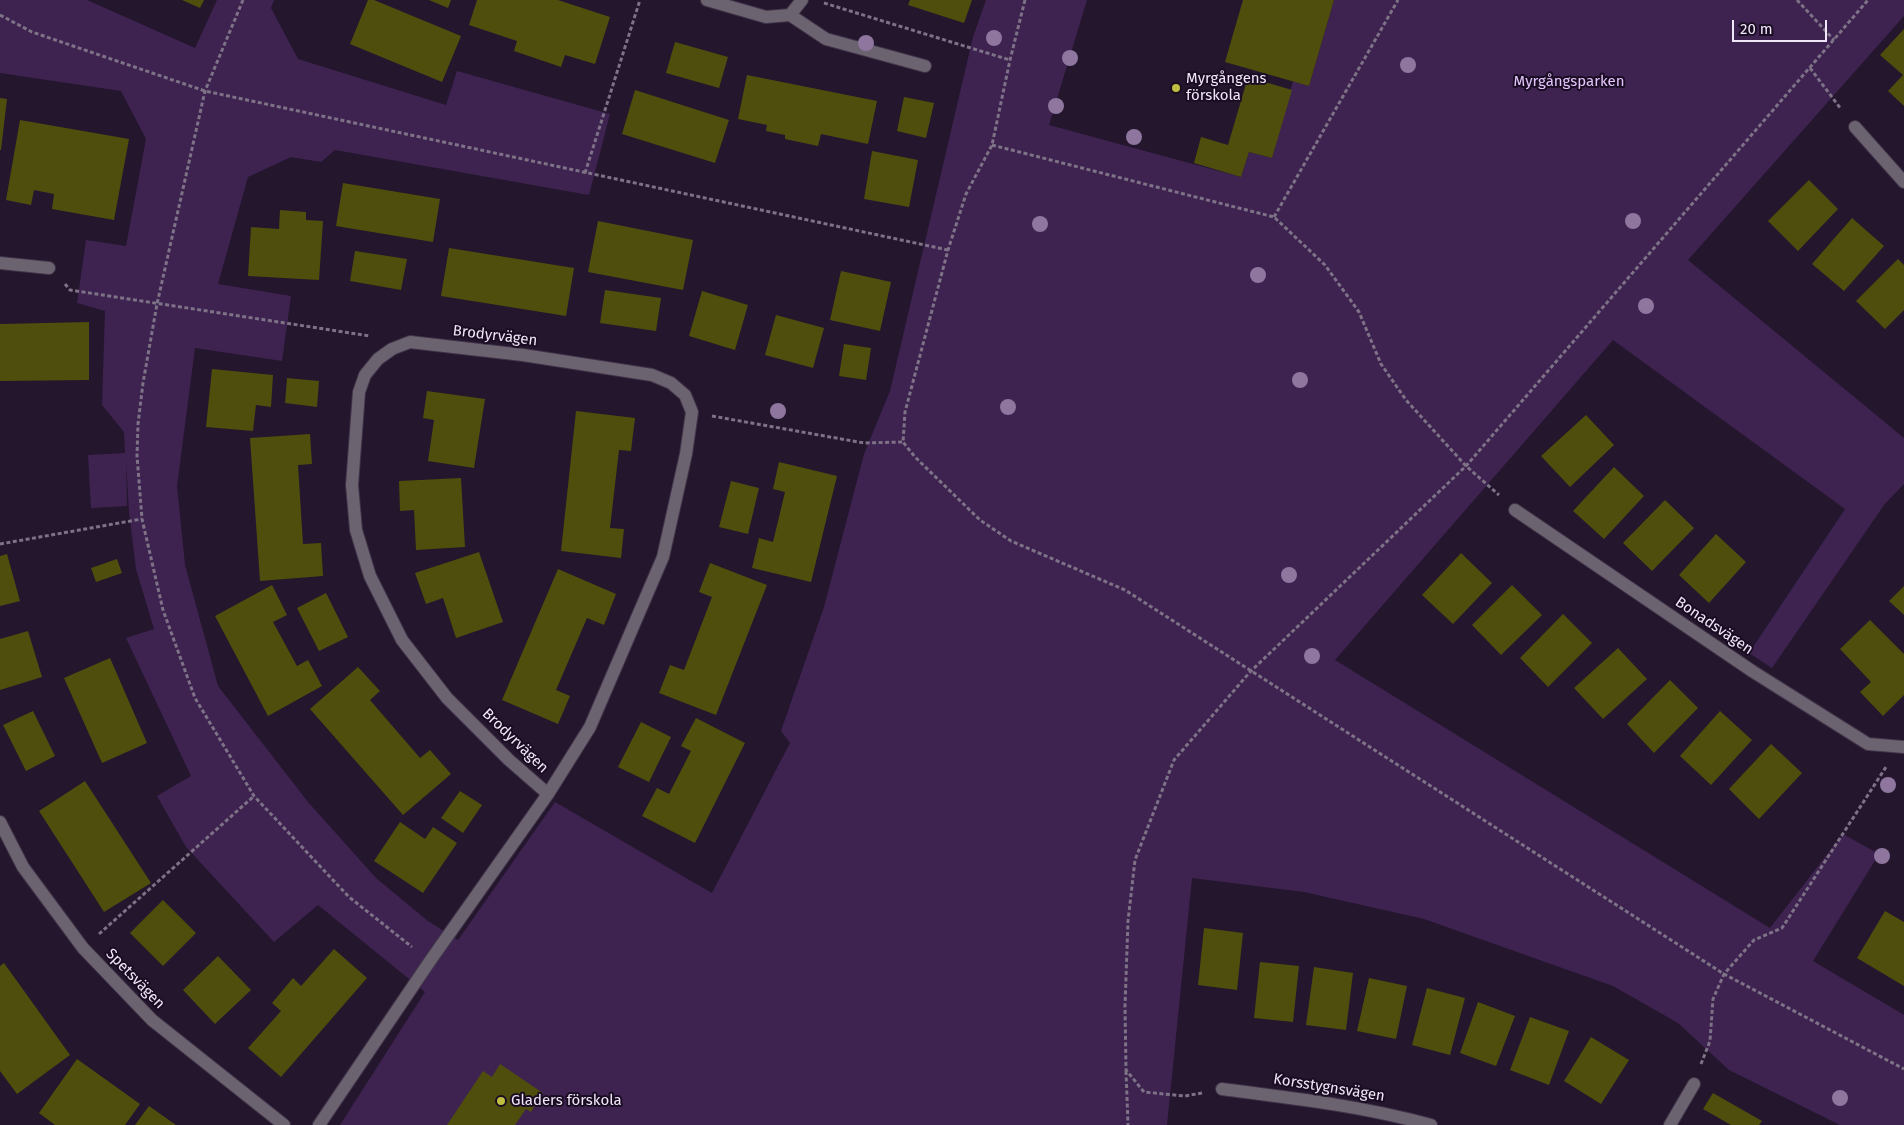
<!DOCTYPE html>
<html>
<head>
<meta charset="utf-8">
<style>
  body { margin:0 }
  #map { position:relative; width:1904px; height:1125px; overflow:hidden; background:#24162d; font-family:"Fira Sans",sans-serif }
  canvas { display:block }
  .scale { position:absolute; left:1732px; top:20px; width:95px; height:22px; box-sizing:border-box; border:2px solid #f0e7f8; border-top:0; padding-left:6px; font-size:15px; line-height:18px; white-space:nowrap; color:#f0e7f8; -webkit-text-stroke:4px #1a0d23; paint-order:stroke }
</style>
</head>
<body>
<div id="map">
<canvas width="1904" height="1125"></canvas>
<div class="scale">20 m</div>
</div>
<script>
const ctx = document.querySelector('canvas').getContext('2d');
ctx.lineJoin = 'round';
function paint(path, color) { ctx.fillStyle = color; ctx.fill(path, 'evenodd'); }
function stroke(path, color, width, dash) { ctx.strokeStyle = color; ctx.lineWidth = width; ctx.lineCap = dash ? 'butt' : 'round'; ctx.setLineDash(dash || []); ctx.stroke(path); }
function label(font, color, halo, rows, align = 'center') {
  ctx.font = font + ' "Fira Sans",sans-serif'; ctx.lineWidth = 4; ctx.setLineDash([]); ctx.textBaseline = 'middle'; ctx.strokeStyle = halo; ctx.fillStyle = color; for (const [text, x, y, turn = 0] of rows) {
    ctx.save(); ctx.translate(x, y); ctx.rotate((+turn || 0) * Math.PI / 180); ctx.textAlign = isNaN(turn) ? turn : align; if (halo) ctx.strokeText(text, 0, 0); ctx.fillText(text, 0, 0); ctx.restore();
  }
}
const green = new Path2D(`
  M0,0H87L195,48L217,0H274L271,8L298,59L446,105L457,71L610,114L589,195L335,150L321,162L291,157L248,177L218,284L291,296L282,361L195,348L177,486L185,565L218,686L308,802L376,878L428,921L458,940L555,802L712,893L790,743L781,731L824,607L864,454L890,391L973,37L986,0H1087L1049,125L1241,177L1249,152L1272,158L1293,81L1309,86L1334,0H1904V16L1688,260L1904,438V484L1884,505L1772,668L1749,653L1845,509L1613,340L1335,660L1770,928L1843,834L1879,854L1813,961L1904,1015V1125H1840L1729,1070L1678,1023L1613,986L1424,919L1304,892L1192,878L1167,1125H340L425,992L318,905L274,942L186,847L157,796L191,776L126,638L154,629L136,569L129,512L126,461L127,506L91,508L88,455L125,453L124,432L102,405L105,311L77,303L86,240L126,246L146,139L121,91L0,73Z`);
const building = new Path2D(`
  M182,0H204L200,8Z
  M368,0H374L461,36L442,82L350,44Z
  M429,0H451L448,8Z
  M477,0H558L610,17L595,64L565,55L561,67L514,51L517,41L469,25Z
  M910,0H972L964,23L908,5Z
  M1243,0H1334L1309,86L1225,62Z
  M1904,29V106L1888,91L1903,75L1880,55Z
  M675,42L728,57L719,88L666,73Z
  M747,75L877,101L868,144L821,134L818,146L785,139V135L766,131L767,125L738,119Z
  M1248,77L1292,90L1272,158L1249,152L1241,177L1194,163L1201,137L1228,145Z
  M635,90L729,120L715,163L622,134Z
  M904,97L934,103L926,138L897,131Z
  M0,98L7,99L1,150H0Z
  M20,120L129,139L114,220L52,209L54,194L34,190L31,205L6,200Z
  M872,151L918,160L909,207L864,199Z
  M1809,180L1838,209L1798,251L1768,221Z
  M343,183L440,199L433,242L336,226Z
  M280,210L306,212V220L323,221L319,280L248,276L251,227L279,229Z
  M1852,218L1884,246L1844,291L1812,264Z
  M598,221L693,240L683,290L588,272Z
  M449,248L574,268L566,316L441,296Z
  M355,251L407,259L401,290L350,281Z
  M1898,259L1904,265V310L1885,329L1856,301Z
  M841,271L891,282L880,331L830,320Z
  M605,290L661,298L656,331L600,323Z
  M702,291L748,305L735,350L689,336Z
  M776,315L824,328L813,368L765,355Z
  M89,322V380L0,381V324Z
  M844,344L871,348L866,380L839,376Z
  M212,369L273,375L271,407L256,405L253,431L206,427Z
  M287,378L319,381L317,407L285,403Z
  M427,391L485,399L474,468L428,461L434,420L423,418Z
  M576,411L635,418L631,451L619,450L610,528L624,529L621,558L561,551Z
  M1586,415L1614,445L1570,487L1541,456Z
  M310,434L312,464L298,465L303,544L321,543L323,576L260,581L250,438Z
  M779,462L837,476L811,582L752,568L759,538L773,542L785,492L773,489Z
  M1614,467L1644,496L1604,539L1573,511Z
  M461,478L465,547L416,550L414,510L400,511L399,481Z
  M731,481L759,488L748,534L719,527Z
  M1665,500L1694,528L1652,571L1623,543Z
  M1716,534L1746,562L1709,603L1679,575Z
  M479,552L503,622L456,638L443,598L426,604L415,573Z
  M1461,553L1492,583L1453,624L1422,595Z
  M7,554L20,601L0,606V556Z
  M117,559L122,573L96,582L91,568Z
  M710,563L767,585L716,715L659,693L670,665L684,670L712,597L699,592Z
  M558,569L616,594L604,625L587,618L556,690L570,696L558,724L502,700Z
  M272,585L287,615L273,622L297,666L308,660L322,686L268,716L215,616Z
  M1512,585L1542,615L1501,655L1472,625Z
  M1904,586V615L1889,601Z
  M326,593L348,637L319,651L297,608Z
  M1563,614L1592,643L1548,687L1520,658Z
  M1870,620L1904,654V695L1883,716L1860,692L1871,682L1840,649Z
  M28,631L42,677L0,690V639Z
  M1618,648L1647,679L1603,719L1574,688Z
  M110,658L147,743L102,763L64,678Z
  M358,667L380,691L370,700L420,758L430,750L451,774L403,815L310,709Z
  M1670,680L1698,708L1654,753L1627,724Z
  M33,711L55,756L26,771L3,725Z
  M1720,711L1752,740L1711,785L1680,756Z
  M696,718L745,743L695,843L642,816L657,788L669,794L691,751L681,746Z
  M641,722L671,737L649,782L618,767Z
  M1771,744L1802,773L1759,819L1729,789Z
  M85,781L151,883L104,912L39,811Z
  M460,791L482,805L463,833L441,818Z
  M400,822L425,839L433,827L457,843L423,893L374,861Z
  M163,900L196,933L163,966L130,933Z
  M1885,911L1904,922V986L1857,958Z
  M1204,928L1243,933L1237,990L1198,985Z
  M334,949L367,978L281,1077L248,1048L281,1011L272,1003L293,978L301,986Z
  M218,956L251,990L215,1024L183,990Z
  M1260,962L1299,966L1293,1022L1254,1018Z
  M4,963L70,1055L17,1094L0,1071V966Z
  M1314,967L1353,973L1346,1030L1306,1025Z
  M1369,978L1407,986L1396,1039L1357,1031Z
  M1427,988L1465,998L1450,1055L1412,1045Z
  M1478,1002L1515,1016L1496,1066L1460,1053Z
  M1530,1017L1569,1031L1549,1085L1510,1070Z
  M1591,1037L1629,1060L1601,1104L1564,1081Z
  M77,1059L140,1104L125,1125H55L39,1113Z
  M500,1064L543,1093L531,1112L526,1109L515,1125H447L483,1071L492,1077Z
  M1713,1093L1762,1121L1759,1125H1731L1703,1109Z
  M149,1106L176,1125H135Z`);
const path = new Path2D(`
  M243,0L205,91L157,304L143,383L138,424L137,456L142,519L163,610L195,698L254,796L349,897L412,947
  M1025,0L1010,60L992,145L966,194L948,250L905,412L903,442L915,457L980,520L1011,541L1125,590L1724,974L1904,1069
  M1797,0L1834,40
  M824,3L1010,60
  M0,15L32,32L205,91L948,250
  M1810,68L1841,109
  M992,145L1274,217L1325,265L1359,312L1381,364L1406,400L1466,466L1499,495
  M585,173L640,0
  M1274,217L1398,0
  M65,284L70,290L370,336
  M712,416L864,443L903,442
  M0,544L142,519
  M99,934L254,796
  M1701,1064L1710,1041L1713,999L1724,974L1754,940L1782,928L1886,767
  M1126,1071L1128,1125
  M1202,1093L1185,1096L1144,1092L1126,1070L1125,1006L1128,921L1135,860L1174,760L1250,672L1466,466L1868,0`);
const minor = new Path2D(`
  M707,0L766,17L790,15L802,0
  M790,15L826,39L925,66
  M1855,127L1904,182
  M0,263L49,268
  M1515,510L1752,671L1868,744L1904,747
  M0,822L23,867L83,948L152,1020L284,1125
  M1222,1089C1292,1098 1362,1106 1431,1125
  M319,1125L430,961L548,794L590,727L663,557L686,454L692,412L685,395L671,383L652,375L523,355L410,342L392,349L378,359L365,375L359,392L352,485L356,530L370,576L402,640L447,698L509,760L548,794
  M1670,1125L1694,1084`);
const trees = [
  [994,38],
  [866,43],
  [1070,58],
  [1408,65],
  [1056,106],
  [1134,137],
  [1633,221],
  [1040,224],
  [1258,275],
  [1646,306],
  [1300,380],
  [1008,407],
  [778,411],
  [1289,575],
  [1312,656],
  [1888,785],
  [1882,856],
  [1840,1098]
];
const markers = [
  [1176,88,5,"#bfbe41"],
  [501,1101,5,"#bfbe41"]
];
const poiNames = [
  ["Myrgångens",1186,79],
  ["förskola",1186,96],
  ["Gladers förskola",511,1101]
];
const parkNames = [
  ["Myrgångsparken",1569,82]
];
const streetNames = [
  ["Brodyrvägen",495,336,7],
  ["Bonadsvägen",1714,626,34],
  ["Brodyrvägen",515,741,44],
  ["Spetsvägen",135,979,46],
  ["Korsstygnsvägen",1329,1088,9]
];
paint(green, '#3e2351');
paint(building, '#4f4e0c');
stroke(minor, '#413349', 14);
stroke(path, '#7d7286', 3, [4, 2.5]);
stroke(minor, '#6b6470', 12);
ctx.fillStyle = '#8e769f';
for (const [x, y] of trees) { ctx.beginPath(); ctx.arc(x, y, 8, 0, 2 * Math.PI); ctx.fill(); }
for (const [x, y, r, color] of markers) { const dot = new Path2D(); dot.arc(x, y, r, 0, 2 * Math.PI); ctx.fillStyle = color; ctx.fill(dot); stroke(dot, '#1a0d23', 2); }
label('15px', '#f0e7f8', '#1a0d23', poiNames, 'left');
label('15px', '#e4c5fc', '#1a0d23', parkNames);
label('15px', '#f0e7f8', '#1a0d23', streetNames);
</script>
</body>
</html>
